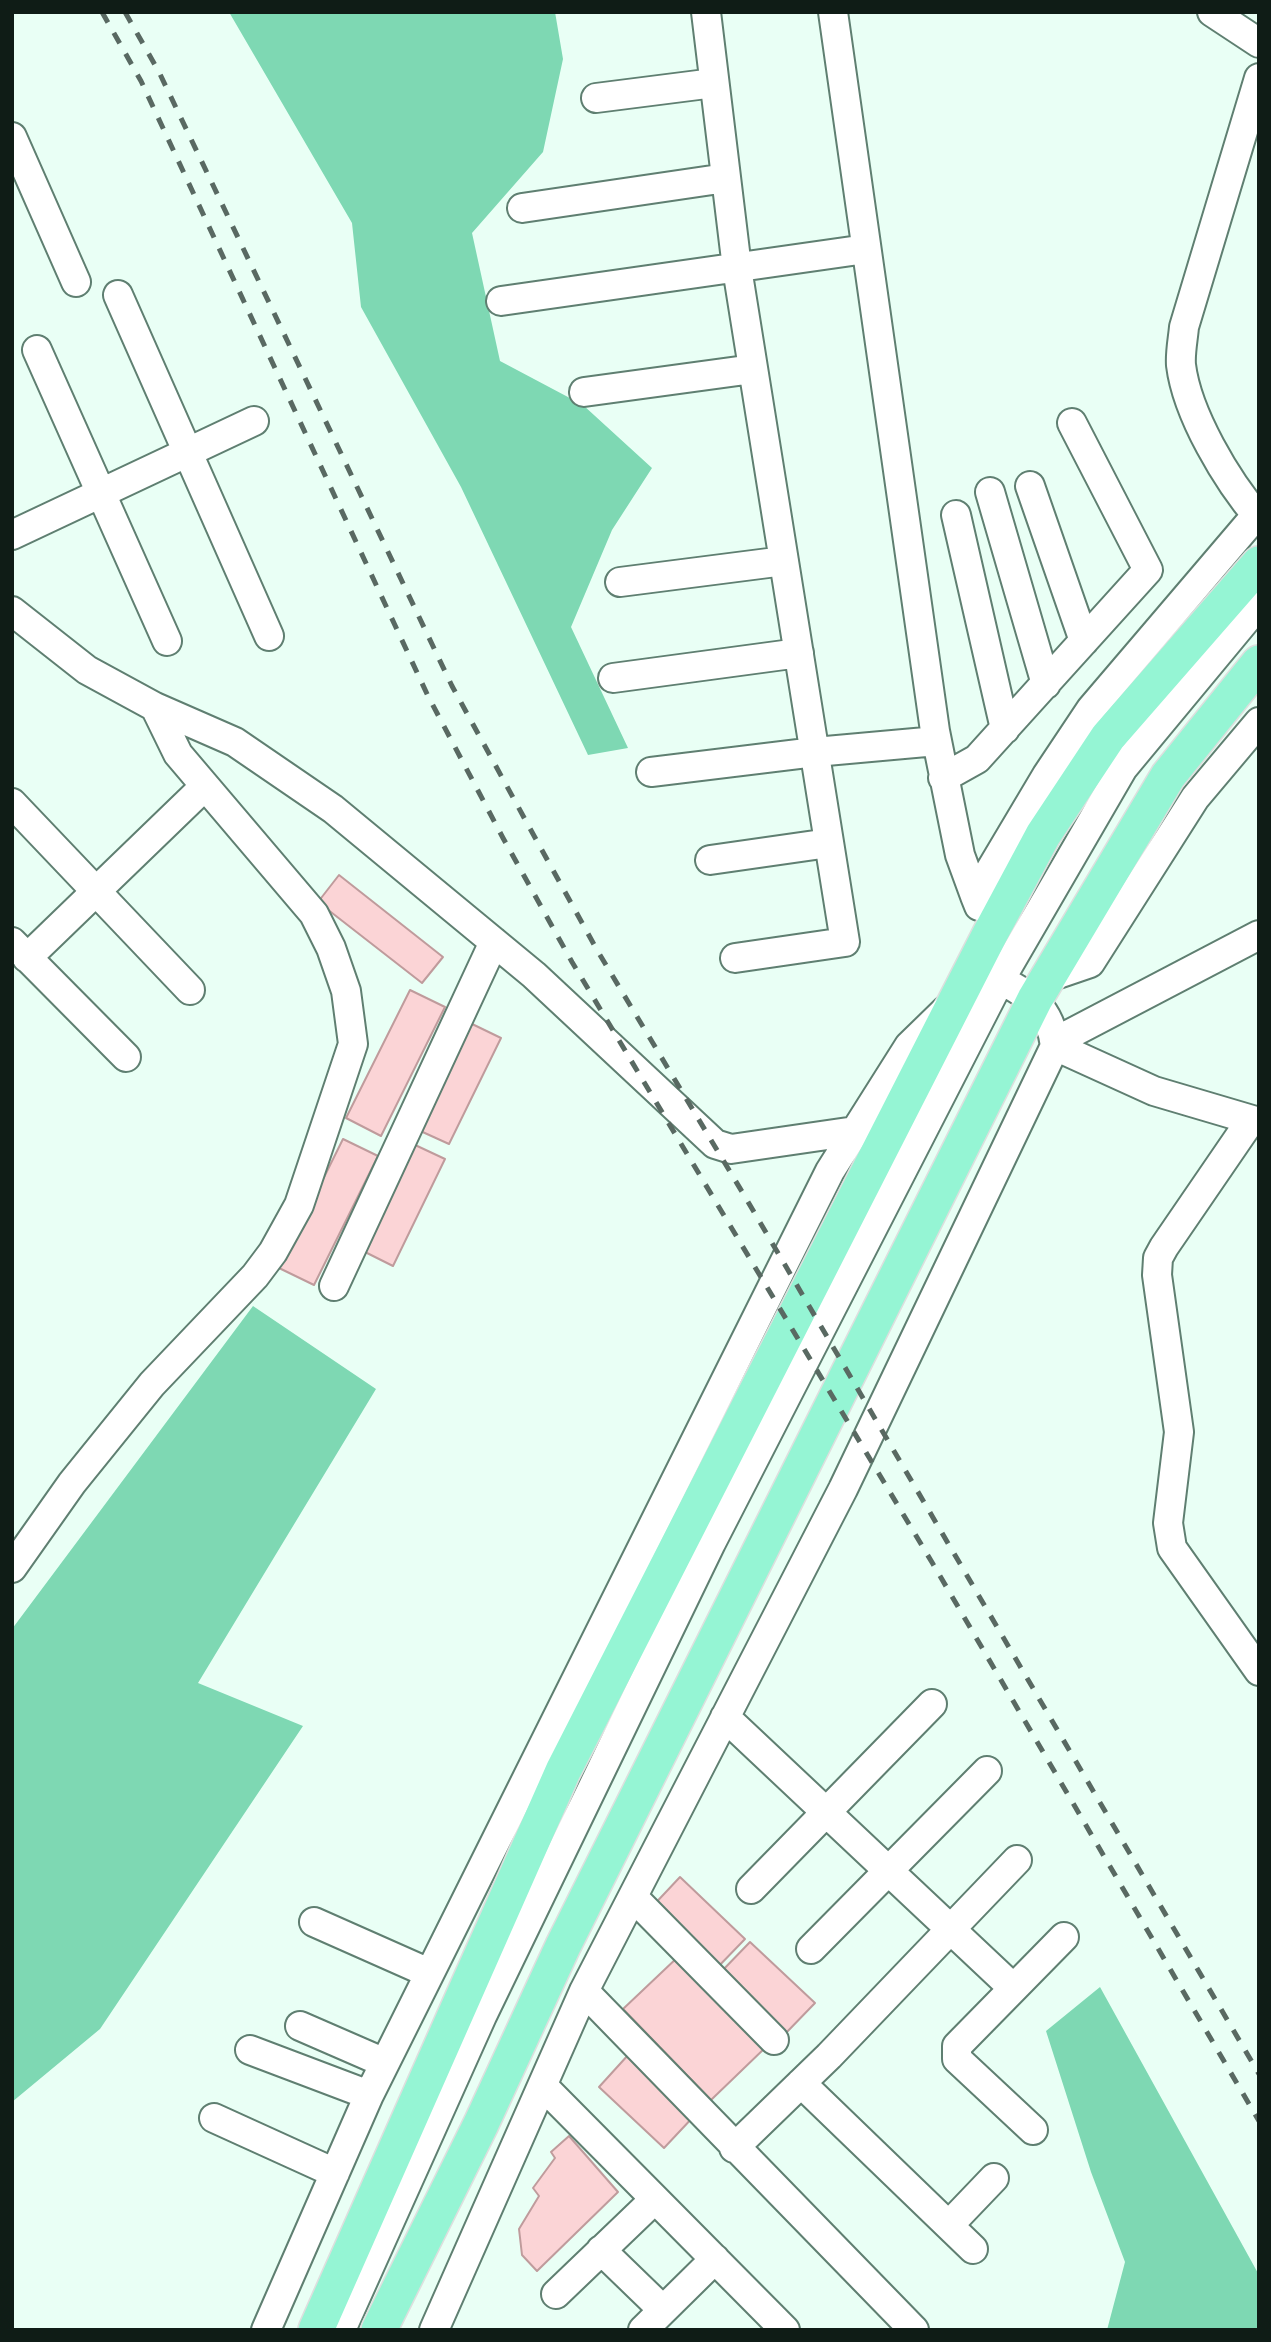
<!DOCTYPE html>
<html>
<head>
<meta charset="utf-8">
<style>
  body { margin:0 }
  #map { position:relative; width:1271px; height:2342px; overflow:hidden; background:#e9fff5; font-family:Georgia,serif }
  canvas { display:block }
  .frame { position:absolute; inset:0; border:14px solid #0f1c16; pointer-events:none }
</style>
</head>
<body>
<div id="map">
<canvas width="1271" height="2342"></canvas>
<div class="frame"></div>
</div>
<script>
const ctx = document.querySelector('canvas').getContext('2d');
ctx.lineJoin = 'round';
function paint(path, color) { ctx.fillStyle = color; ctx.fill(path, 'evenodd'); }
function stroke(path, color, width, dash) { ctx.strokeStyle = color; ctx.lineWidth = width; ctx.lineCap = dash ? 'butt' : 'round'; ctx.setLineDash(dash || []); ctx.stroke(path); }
const forest = new Path2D(`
  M229,12H555L563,59L543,152L472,233L500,361L583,405L652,468L612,530L571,627L628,748L588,755L461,487L361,307L352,223Z
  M253,1306L376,1389L198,1683L303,1726L100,2029L12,2102V1629Z
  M1100,1987L1259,2275V2330H1107L1125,2262L1091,2172L1046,2031Z`);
const building = new Path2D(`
  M339,875L443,957L422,983L318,902Z
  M410,990L445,1007L381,1136L346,1118Z
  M468,1022L501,1038L449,1144L416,1129Z
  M343,1139L378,1156L314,1285L279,1268Z
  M413,1144L445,1159L393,1266L361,1250Z
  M680,1877L745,1939L714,1971L649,1910Z
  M750,1942L815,2003L784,2035L719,1974Z
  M680,1955L767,2046L711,2100L623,2009Z
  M629,2054L695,2115L664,2148L599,2087Z
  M569,2136L618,2192L537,2271L522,2255L519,2229L539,2196L533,2188L555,2158L551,2152Z`);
const minor = new Path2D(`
  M706,12L737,268L845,942L735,958
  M833,12L935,731L960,855L975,896
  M1212,12L1259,43
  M1259,78L1184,327C1183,339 1180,353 1181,365C1187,414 1227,481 1259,518
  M596,98L714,83
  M12,137L76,282
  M522,208L726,178
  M118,295L269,636
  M501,301L866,249
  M37,350L167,641
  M584,392L753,369
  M1030,486L1084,641
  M990,492L1046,684
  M956,515L1005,729
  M12,535L254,421
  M620,582L784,561
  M12,611L87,670L155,707L235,742L333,809L534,975L715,1144L731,1149L855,1131
  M613,678L799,653
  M651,772L815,752L937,741
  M943,778L977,759L1148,570L1072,423
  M12,803L190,990
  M710,860L829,843
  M979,906L975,896L1047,775L1091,709L1259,512
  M1259,935L1068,1035L1055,1046L1154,1091L1259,1122
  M12,942L126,1057
  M27,958L205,786
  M1049,977L1090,963L1195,798L1259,722
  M1251,1120L1164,1247L1158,1258L1157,1275L1179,1432L1168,1523L1172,1548L1259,1671
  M334,1286L494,942
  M12,1568L72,1483L152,1384L255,1276L273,1252L299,1205L353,1044L346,991L331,948L314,914L178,754L155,707
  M725,1717L1013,1988
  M751,1889L932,1704
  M633,1897L774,2040
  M314,1922L429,1973
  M811,1949L987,1771
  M584,1991L914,2330
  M300,2026L385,2063
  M250,2050L369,2095
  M801,2083L973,2249
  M544,2087L785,2330
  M214,2118L335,2173
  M1033,2130L957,2059V2046L1064,1937
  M734,2148L829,2056L1017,1860
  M950,2224L994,2178
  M601,2250L663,2310
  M556,2294L655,2199
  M266,2330L369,2095L830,1171L909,1046L946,1010
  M341,2330L482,2016L711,1543L1000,980L1123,768L1259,604
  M434,2330L584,1991L843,1489L1055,1046C1049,999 1020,992 984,970
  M643,2330L715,2259`);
const major = new Path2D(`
  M316,2330L563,1771L990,934L1043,835L1108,737L1259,564
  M379,2330L481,2124L563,1946L1035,999L1168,776L1259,663`);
const rail = new Path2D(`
  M102,12L141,81L428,696L503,838L572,962L933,1564L1259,2121
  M125,12L159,72L452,686L527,823L597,950L744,1195L1259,2074`);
paint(forest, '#7ed8b3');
paint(building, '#fbd4d6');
stroke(building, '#bf9b9c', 2);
stroke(minor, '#5f7f71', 32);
stroke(major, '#dddfde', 38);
stroke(minor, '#fff', 28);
stroke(major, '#95f5d4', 35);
stroke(rail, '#596962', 5, [12, 12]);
</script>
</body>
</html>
